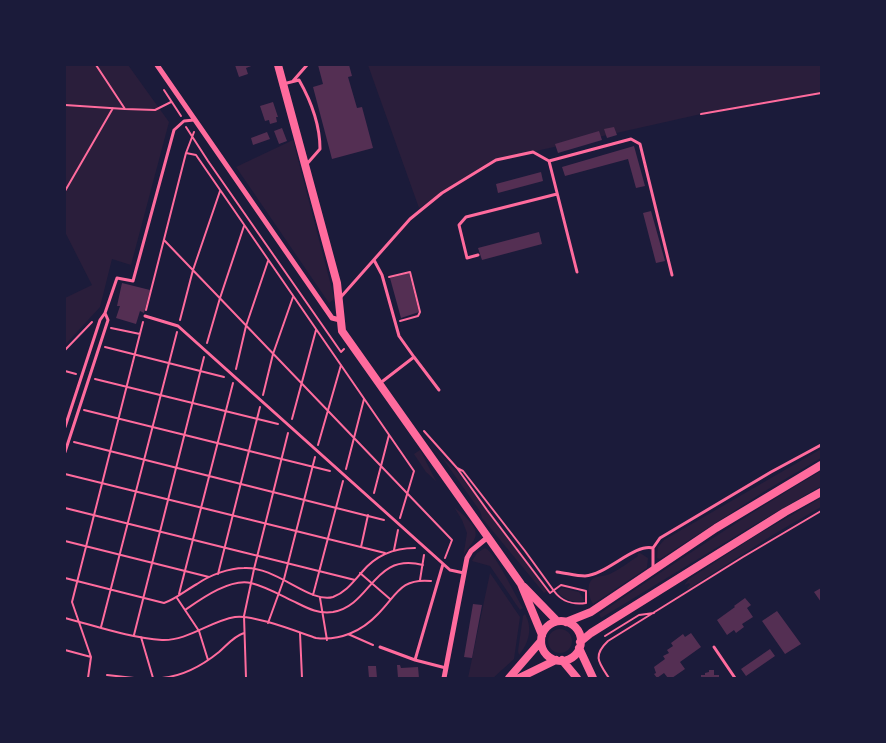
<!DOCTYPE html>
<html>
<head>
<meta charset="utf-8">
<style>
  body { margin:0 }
  #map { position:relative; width:886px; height:743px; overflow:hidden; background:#1b1b3a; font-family:"Source Sans 3",sans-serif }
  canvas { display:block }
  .frame { position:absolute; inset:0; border:66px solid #1b1b3a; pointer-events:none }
</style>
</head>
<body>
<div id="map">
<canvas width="886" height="743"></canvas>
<div class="frame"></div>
</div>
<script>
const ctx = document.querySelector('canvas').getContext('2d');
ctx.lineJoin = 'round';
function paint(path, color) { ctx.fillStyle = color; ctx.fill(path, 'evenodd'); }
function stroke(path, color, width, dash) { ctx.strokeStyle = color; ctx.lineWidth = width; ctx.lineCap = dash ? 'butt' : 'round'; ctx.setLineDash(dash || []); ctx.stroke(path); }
const green = new Path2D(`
  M65,65H128L169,122L131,265L112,259L100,307L65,345V298L92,285L65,232Z
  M368,65H821V93L701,114L496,160L442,193L419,208Z
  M293,140L334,297L333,300L329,303L236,167Z
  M417,432L459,474L547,591L544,593L482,518L480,511L443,459Z
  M821,449V458L765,491L660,559L657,558L658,547L664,540Z
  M420,450L436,481L426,472L414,454Z
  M821,471V486L749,528L601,618L599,614C672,564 745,516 821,471Z
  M821,498V507L776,533L688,589L687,588L690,585L689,583L685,585V584L689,579L757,535Z
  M454,507C462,514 482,528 474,540C470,547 465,550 463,558L467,533L462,520Z
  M485,548C495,552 516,597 523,608L520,610L490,566L472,561L477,553Z
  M640,553L648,558L647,568L593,604C589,597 585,583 594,578C599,576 605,576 610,574C620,569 629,562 638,556L637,554Z
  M490,573L520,617L514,659L493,678H468Z
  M562,588L579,592L585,601C574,603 565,600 557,592Z
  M525,614C533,628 529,643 519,655L518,651L523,616Z
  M548 641a12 12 0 1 1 24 0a12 12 0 1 1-24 0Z`);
const building = new Path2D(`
  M235,65H254L246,68L248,74L239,77Z
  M318,65H349L352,76L348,77L357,108L362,107L373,148L332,159L313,87L323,84Z
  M273,102L278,117H276L277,122L270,124L269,120L265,121L260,106Z
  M614,127L617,135L607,138L604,129Z
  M282,128L287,141L279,144L274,131Z
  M599,131L602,140L558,153L555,144Z
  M267,132L270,139L253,145L251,138Z
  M634,146L645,186L636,188L628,159L565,176L562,167Z
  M541,172L543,181L498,193L496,184Z
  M651,211L665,261L656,263L643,213Z
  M539,232L542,244L482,260L478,248Z
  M409,273L419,312L401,318L390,278Z
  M122,283L150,290L144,313L140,311L136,324L116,318L120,306H117Z
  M821,588V602L814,592Z
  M745,598L751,605L747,608L753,617L742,624L744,627L736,633L734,630L727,635L717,620L735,607L734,606Z
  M473,604L482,605L472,658L464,657Z
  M777,611L801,644L785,654L762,621Z
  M691,633L701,647L680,662L685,669L672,678H668L664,673L657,678L654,674L656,673L654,667L665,659L663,656L669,653L667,650L673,646L671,643L683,634L685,637Z
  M770,649L775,656L746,676L741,669Z
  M397,665H400L401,668L418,667L419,678H398Z
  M368,666H376L377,678H369Z
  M709,670H714V675H719V678H701V675H705V673L709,672Z`);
const path = new Path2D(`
  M96,65L125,109
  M164,90L181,116
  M65,105L125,109L155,110L171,102
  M701,114L821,93
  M186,127L208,161L341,352L344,349
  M186,153L194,132
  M65,191L113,108
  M164,240L452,540L445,558
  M389,277L410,272L420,312L418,316L400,321
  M146,310L186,153L196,155L414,471L400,518
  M180,320L193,270L220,191
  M111,328L140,334
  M207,343L220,298L244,226
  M105,347L224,377
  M65,350L92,322
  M236,369L246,326L268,261
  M65,371L76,374
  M95,379L278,424
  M263,395L273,354L293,297
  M84,410L330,471
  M292,419L316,330
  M424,431L457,468L487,510L550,593L561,585L586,591V603C572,605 562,602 554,591L525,551L463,471L457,468
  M74,442L384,520
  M318,445L341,365
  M346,469L364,399
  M65,474L385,553
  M374,493L389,435
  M65,508L355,580
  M65,541L209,577
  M361,547L368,515
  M394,550L398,530
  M360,573L390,599
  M218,574L260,407
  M65,578L164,603C176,599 186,590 197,584C210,575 229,568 244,568C276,566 310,604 333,597C346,592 353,582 362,572C376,555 394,548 415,548
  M420,580L424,555
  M179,594L233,383
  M313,595L343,481
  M177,598L199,631L208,660
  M320,598L327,640
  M185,610C201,599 230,578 251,583C267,587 282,596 297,603C309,609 319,614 333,612C372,605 373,552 423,565
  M65,618C96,626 130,638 162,640C188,641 210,621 235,617C252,614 298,632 316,638C340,641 362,631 378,614C397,595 400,578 431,581
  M268,623L284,579L315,457
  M101,627L177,332
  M300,633L302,678
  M348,634L373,645
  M134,635L204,357
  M605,636L639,615L654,613
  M141,637L153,678
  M65,650L91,657
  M107,675L134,678
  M88,678L91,657L72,602L143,322
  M162,678C183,676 203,665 219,652C227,645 234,636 244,633
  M246,678L244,616L254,569L288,433
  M547,678H550
  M609,678C599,663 592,656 608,641L743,557L821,511`);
const service = new Path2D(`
  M293,81L307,65
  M283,84L299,80C311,101 320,125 320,149L306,165
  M549,161L631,139L640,144L672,275
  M478,255L467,258L459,225L466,217L557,194
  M374,260L382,275L399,336L414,357
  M340,298L410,219L442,193L496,160L533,152L549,161L577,272
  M145,316L178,326L450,570L464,573
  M379,384L414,357L439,390
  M65,427L100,320L105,313L117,278L133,281L174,130L184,121L194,120
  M65,452L108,320L105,313
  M443,564L415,660L446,668
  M653,569V548L660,538L771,472L821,445
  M557,572C566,573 576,576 585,576C606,575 635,543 653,548
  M380,647L415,660
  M714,647L735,678`);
const minor = new Path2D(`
  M157,65L332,318L340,320
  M444,678L467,558L471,551L488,537`);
const tertiary = new Path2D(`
  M278,65L337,283L342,331L521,584L542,635
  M524,587L557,621
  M541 641a20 20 0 1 1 40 0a20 20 0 1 1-40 0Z
  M566,622L591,612L716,528L821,465
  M580,642L591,633L785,512L821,492
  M579,648L593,678
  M562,660L577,678
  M509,678L541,641
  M519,678L556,660`);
paint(green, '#2a1e3b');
paint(building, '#542f53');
stroke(path, '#ff6b9d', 2);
stroke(service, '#ff6b9d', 3);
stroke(minor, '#ff6b9d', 5);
stroke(tertiary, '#ff6b9d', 8);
</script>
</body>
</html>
